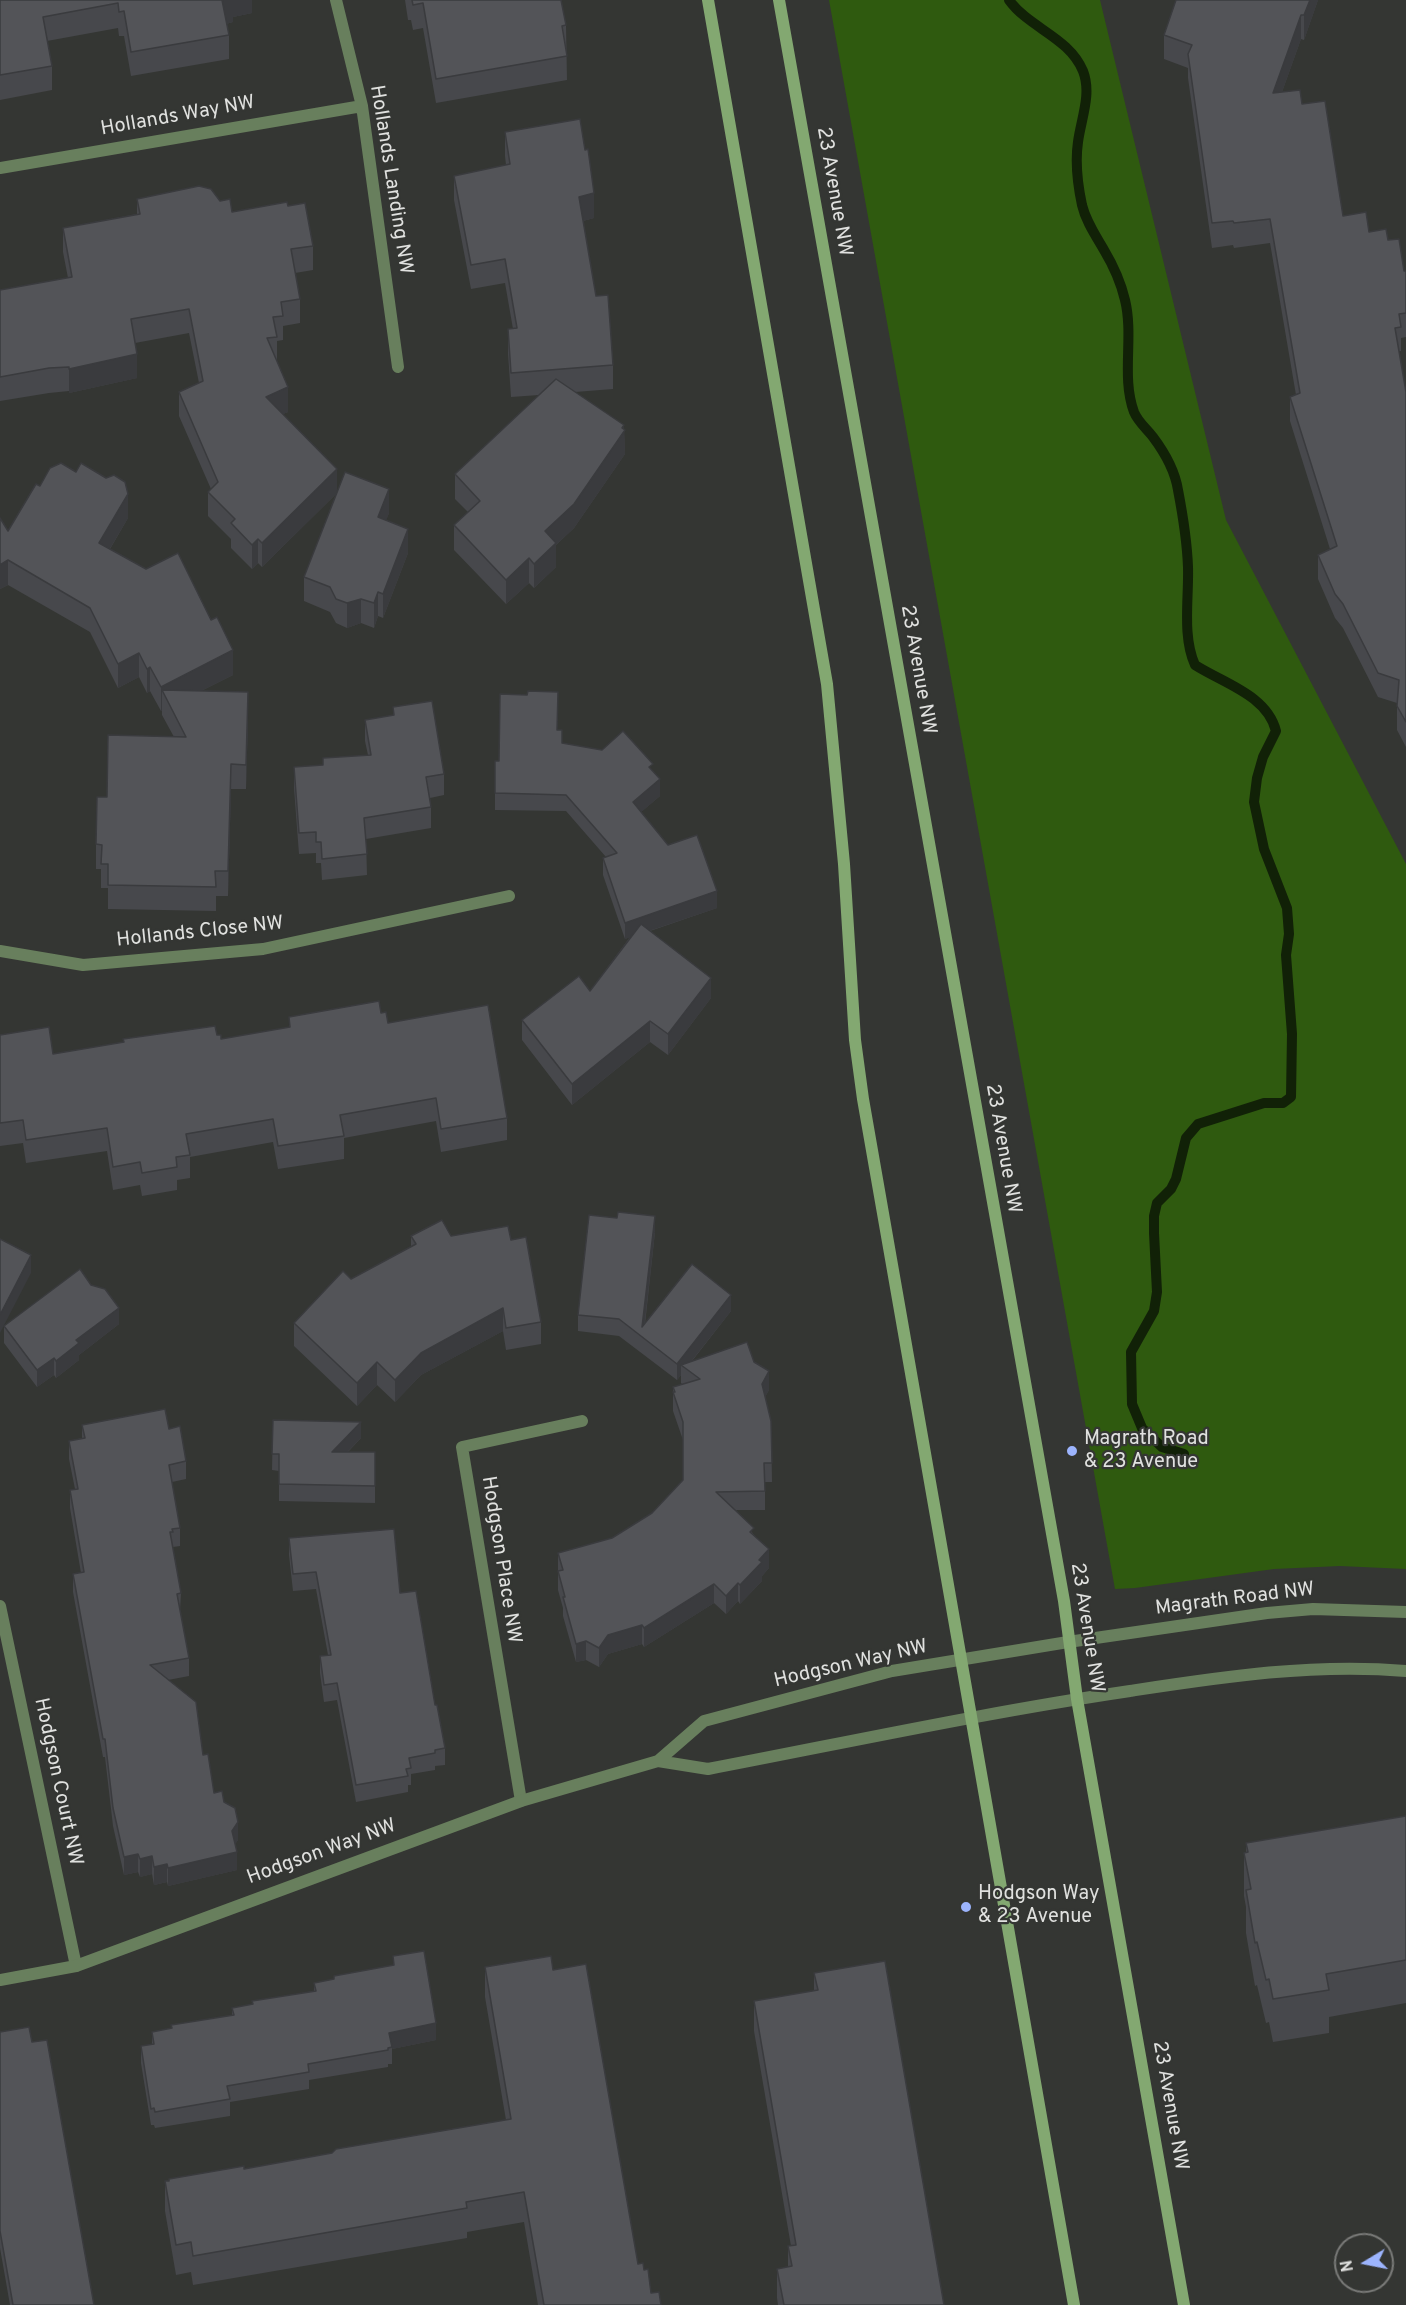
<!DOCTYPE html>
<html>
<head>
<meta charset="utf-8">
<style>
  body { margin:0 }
  #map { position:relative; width:1406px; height:2305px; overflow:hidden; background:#343633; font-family:Overpass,sans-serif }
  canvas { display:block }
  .north { position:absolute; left:1334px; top:2233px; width:60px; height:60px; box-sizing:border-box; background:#343633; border:2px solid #797a78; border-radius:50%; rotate:260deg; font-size:16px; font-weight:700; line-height:24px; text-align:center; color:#e0e1df }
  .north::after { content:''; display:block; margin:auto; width:21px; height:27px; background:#9cb4fd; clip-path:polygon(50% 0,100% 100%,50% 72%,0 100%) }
</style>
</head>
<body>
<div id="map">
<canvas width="1406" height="2305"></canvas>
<div class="north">N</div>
</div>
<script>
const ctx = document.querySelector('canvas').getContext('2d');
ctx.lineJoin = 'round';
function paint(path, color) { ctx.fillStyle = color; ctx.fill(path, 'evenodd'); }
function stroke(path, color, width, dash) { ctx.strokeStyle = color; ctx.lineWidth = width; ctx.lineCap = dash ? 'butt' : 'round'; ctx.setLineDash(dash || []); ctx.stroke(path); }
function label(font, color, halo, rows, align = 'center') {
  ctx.font = font + ' Overpass,sans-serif'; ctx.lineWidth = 4.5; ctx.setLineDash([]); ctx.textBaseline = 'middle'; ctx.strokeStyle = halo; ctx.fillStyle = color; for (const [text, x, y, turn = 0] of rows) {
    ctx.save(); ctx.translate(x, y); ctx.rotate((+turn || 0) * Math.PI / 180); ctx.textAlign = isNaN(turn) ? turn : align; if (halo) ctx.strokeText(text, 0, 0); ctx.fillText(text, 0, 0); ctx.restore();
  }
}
const green = new Path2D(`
  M829,0H1100L1226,520L1406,864V1569L1340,1566L1274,1569L1135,1588L1115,1589Z`);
const stream = new Path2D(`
  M1009,0C1029,28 1069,37 1083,71C1092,94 1081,119 1078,142C1075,162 1078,186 1082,205C1086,222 1096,236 1104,250C1113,265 1121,283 1125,300C1134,337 1121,377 1134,412C1138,422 1147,429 1153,437C1165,453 1175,471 1178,490C1183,516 1187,541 1188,567C1189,598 1182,636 1195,665C1223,683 1267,695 1276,731L1263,757L1257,778L1254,802L1264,849L1287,908L1289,934L1286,955L1292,1034L1291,1097L1283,1103H1264L1198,1124L1186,1138L1176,1179L1171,1189L1157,1203L1154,1216V1233L1157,1292L1154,1311L1131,1352L1132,1404L1142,1428L1162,1447L1184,1454`);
const minor = new Path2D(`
  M336,0L362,106L398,367
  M0,168L362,106
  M0,951L83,965L263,949L509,896
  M0,1606L76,1966
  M521,1801L462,1447L582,1421`);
const tertiary = new Path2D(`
  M658,1761L704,1721L892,1671L1068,1642L1267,1613L1313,1609L1406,1612
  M0,1980L76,1966L521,1801L658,1761L708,1769C849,1742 988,1712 1130,1691C1222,1677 1312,1663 1406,1671`);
const secondary = new Path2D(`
  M708,0L827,684L844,864L855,1040L863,1099L1074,2305
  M779,0L1064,1601L1077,1699L1184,2305`);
const wall = new Path2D(`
  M0,0H252V13L233,17V22L226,24L229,35V59L131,76L124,36H119L118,28L47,41L52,66V90L0,100Z
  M405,0H561L566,25L567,80L436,103L423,28L413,30L411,20H408Z
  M1318,0L1304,40L1301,39L1282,92L1302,104L1343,216L1369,232L1388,240L1404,271H1406V337L1401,338V351H1399L1406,392V747L1397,730V703L1378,697L1343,628L1335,618L1318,579V555L1330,549L1290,421V397L1296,395L1270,243L1234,248L1233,245L1212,248L1188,78V68L1164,59V35Z
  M505,132L594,218L583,221L596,296L613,365V389L575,392L624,430L625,454L574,528L556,545V567L534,588L529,583L506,604L454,550V525L468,512L455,499V474L539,395L511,397L508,353V329H513L505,283L471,289L454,200V176L506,165L505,156Z
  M137,199L220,201L232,212L288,206L313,246V270L295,273L300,299V323L283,326V340L277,341V361L288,412L283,414L337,492L389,513L386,520L408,553L383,618L378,616L374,628L361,623L347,628L336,623L330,612L304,601V577L336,494L262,567L258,563L252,569L231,548V539L208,516V492L211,489L179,416V392L199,383L189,333L135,343L137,378L69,393V391L49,393L0,401V290L68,278L63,252V228L137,214Z
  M40,486L128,518L110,549L233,675L201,691L248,717L246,789H231L228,896H216V911L108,909V888H101V869H96V844L107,797L174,737L162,715V711H161L150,691L147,693L139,677L118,688L90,632L8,585L0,589L8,531Z
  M527,695L557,730L562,743L653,771L660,796L641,812L717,908L650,931L711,998L668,1055L650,1042L572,1105L522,1040V1020L590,991L630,937L625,939L603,875V858L606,857L566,811L495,810V761H499Z
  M393,707L444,774V795L430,798L431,807V828L366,839L367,875L322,880L321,863H316V853L299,854L294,788V767L323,765V758L368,755L365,741V720L393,715Z
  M381,1013L388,1023L507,1118V1140L441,1152L436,1121L344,1138V1159L278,1169L273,1142L190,1157V1178L177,1180V1190L142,1196L140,1185L113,1190L107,1151L26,1163L23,1143L0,1146V1035L53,1054L217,1035L221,1039L289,1027V1017Z
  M655,1232L645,1324L731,1311L692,1361L754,1362L769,1390L765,1397L771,1421L772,1482H765V1510H736L754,1535L769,1568L762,1576V1581L740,1604L738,1601L726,1614L714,1603L644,1647L642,1644L608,1654L599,1667L586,1660L576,1662L563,1616V1608L558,1590V1553L612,1538L652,1513L683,1480V1440L673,1411V1387L682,1384L681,1383V1375L677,1380L619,1336L578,1331V1315Z
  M411,1236H451L511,1240L541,1322V1344L506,1350L503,1331L421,1375L395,1402L377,1385L357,1406L294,1346V1323L351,1279L411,1247Z
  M119,1324L79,1355V1360L56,1378L54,1375L37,1387L4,1343V1326Z
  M273,1420L361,1438L348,1452H375V1503L279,1501V1471L272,1470Z
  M82,1425L169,1429L186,1461V1479L172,1482L180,1528V1546L173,1547L181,1593L180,1611L189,1658V1676L168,1680L203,1755L214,1793L224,1802L238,1840L235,1844L237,1870L168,1886L167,1882L154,1885L152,1874L140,1877L138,1872L124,1875L113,1826L105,1757H103L73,1592V1574L81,1573L70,1508V1490L75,1489L69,1459V1441L82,1438Z
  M289,1538L400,1593L435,1705L445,1748V1765L435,1766V1770L411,1774V1785H408V1792L356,1802L337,1700L324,1702L320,1673V1656L328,1655L316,1589L293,1591L289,1555Z
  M1406,1816V2003L1329,2017V2033L1273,2042L1269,2022L1266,2023L1257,1985L1255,1986L1246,1933V1907L1244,1896V1853L1246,1852V1843Z
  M393,1956L436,2040L392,2049V2064H388V2067L309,2080V2089L230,2102V2116L155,2128L154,2125H151L141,2063V2046L152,2044V2032L171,2028V2025L232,2015V2008L252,2004V2001L314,1991V1983L334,1979V1976L393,1966Z
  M485,1967L553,1970L638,2264L644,2270L651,2293L661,2305H538L524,2222L467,2232V2238L193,2285L191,2272L176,2275L165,2211V2181L244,2169L332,2153L506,2120L485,1997Z
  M814,1973L944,2305H778L777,2298V2269L788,2267V2246H791L754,2031V2001L814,1991Z
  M0,2032L94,2305H10L0,2248Z`);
const shadedWall = new Path2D(`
  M222,0H252V13L233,17V22L222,25Z
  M1310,0H1318L1304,40V15Z
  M1301,15V39L1273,117V93Z
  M594,193V218L579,222V197Z
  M137,354V378L69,393V369Z
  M288,387V412L266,421V397Z
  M624,425L625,454L574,528L556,545V567L534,588V564L545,531Z
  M337,469V493L262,567V543Z
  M389,489V513L378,542V517Z
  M128,494V518L99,567V543Z
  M408,529V553L383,618V594Z
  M258,539V563L252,569V545Z
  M529,558V583L506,604V580Z
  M8,560V585L0,589V565Z
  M378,592V616L374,628V603Z
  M361,599V623L347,628V603Z
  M233,650V675L171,706L162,690V711H161V687Z
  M139,653V677L118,688V664Z
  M150,667V691L147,693V669Z
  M248,692V717L246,789V765Z
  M231,764V789L228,896V871Z
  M660,779V796L633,819V802Z
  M717,891V908L625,939V923Z
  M711,978V998L668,1055V1034Z
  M650,1021V1042L572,1105V1084Z
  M655,1216V1232L643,1338L642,1327Z
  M31,1255V1273L0,1333V1315Z
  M731,1295V1311L686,1368L681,1365V1375L677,1380V1364Z
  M119,1308V1324L79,1355V1360L56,1378V1361L76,1340Z
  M503,1308V1331L421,1375L395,1402V1380L421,1353Z
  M54,1358V1375L37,1387V1370Z
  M377,1362V1385L357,1406V1383Z
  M769,1371V1390L762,1403V1384Z
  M361,1422V1438L332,1468V1452Z
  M769,1549V1568L762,1576V1581L740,1604V1585L759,1560Z
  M738,1583V1601L726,1614V1596Z
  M714,1584V1603L644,1647V1628Z
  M642,1625V1644L608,1654L599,1667V1648L608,1635Z
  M586,1641V1660L576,1662V1644Z
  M238,1822V1840L232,1849V1831Z
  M237,1852V1870L168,1886V1868Z
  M138,1854V1872L124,1875V1857Z
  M152,1856V1874L140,1877V1859Z
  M167,1864V1882L154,1885V1867Z
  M436,2023V2040L392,2049L389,2033Z`);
const building = new Path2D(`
  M0,0H223H222L229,35L131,52L124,11L119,12L118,3L43,17L52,66L0,75Z
  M412,0H561L566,25L562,26L567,56L436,79L423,3L413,5Z
  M1176,0H1310L1304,15H1301L1273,93L1300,90L1302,104L1325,101L1343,216L1366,212L1369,232L1386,229L1388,240L1399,239L1404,271H1406V313L1399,314L1401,327L1395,328L1406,392V722L1397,706L1399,680L1378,673L1343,604L1335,594L1318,555L1337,546L1290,397L1300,393L1270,219L1234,223L1233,221L1212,223L1188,54L1192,45L1164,35Z
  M580,119L585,150L588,149L594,193L579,197L596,296L608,295L613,365L511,373L508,329L517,328L505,259L471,265L454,176L510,164L505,132Z
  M199,186L211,189L220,201L230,199L232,212L287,202L288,206L305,203L313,246L291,249L300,299L281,302L283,316L273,317L277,337L267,338L288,387L266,397L337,469L262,543L258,539L252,545L231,523L235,519L208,492L218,482L179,392L203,381L189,309L131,319L137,354L69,369V367L49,368L0,377V290L72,277L63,228L140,214L137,199Z
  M556,379L624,425L622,428L625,430L574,504L545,531L556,543L534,564L529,558L506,580L454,525L480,501L455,474Z
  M61,463L76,472L81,463L106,478L114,475L125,482L128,494L99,543L146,569L178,553L211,620L217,617L233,650L161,687L150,667L147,669L139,653L118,664L90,608L8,560L0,565V518L8,531L36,484L40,486L50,468Z
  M345,472L389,489L378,517L408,529L383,594L378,592L374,603L361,599L347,603L336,599L330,587L304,577Z
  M162,690L248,692L246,765L231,764L228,871H215L216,887L108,885V864H101L102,845L96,844L97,797H107L108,735L186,737Z
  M528,691L558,692L557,730H562V743L602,750L623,731L653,764L649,767L660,779L633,802L668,845L697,835L717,891L625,923L603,858L617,853L566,795L495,793V761H499L500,694L527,695Z
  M432,701L444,774L426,777L431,807L364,818L367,854L322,859L321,842H316V832L299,833L294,767L323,765V758L371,755L365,720L394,715L393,707Z
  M641,924L711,978L668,1034L650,1021L572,1084L522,1020L579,976L590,991Z
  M379,1001L381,1013L386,1012L388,1023L488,1005L507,1118L441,1129L436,1098L340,1115L344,1136L278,1146L273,1119L186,1134L190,1155L176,1157L177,1167L142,1173L140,1162L113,1167L107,1128L26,1140L23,1120L0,1123V1035L49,1027L53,1054L124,1042L123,1039L215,1026L217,1035H221V1039L290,1027L289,1017Z
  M618,1212L655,1216L642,1327L692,1264L731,1295L677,1364L619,1319L578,1315L589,1215L617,1218Z
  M442,1220L451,1236L508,1226L511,1240L526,1237L541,1322L506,1328L503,1308L421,1353L395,1380L377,1362L357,1383L294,1323L343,1271L351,1279L416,1244L411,1236Z
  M0,1239L31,1255L0,1315Z
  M80,1269L91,1285L105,1289L119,1308L76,1340L79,1343L56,1361L54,1358L37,1370L4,1326Z
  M747,1342L754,1362L769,1371L762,1384L771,1421L772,1463H764L765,1491L716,1492L754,1528L750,1532L769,1549L759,1560L762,1562L740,1585L738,1583L726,1596L714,1584L644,1628L642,1625L608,1635L599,1648L586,1641L576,1644L563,1597H565L558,1571L563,1570L558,1553L612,1538L652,1513L683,1480V1422L673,1392H675L673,1387L700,1379L681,1365Z
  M165,1409L169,1429L180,1426L186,1461L169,1465L180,1528L172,1529L173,1532H170L181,1593L177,1594L189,1658L150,1665L196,1702L203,1755L208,1754L214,1793L222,1791L224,1802L235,1808L238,1822L232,1831L237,1852L168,1868L167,1864L154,1867L152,1856L140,1859L138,1854L124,1857L113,1808L105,1739H103L73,1574L84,1572L70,1490L78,1489L69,1441L85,1438L82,1425Z
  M273,1420L361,1422L332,1452H375V1486L279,1484V1454H272Z
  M394,1529L400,1593L416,1591L435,1705H437L445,1748L435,1750V1753L409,1758L411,1768L406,1769L408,1776L356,1785L337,1683L324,1685L320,1656L331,1655L316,1572L293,1574L289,1538Z
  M1406,1816V1960L1326,1974L1329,1990L1273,1999L1269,1979L1266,1980L1257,1942L1255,1943L1246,1890L1251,1889L1244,1853L1248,1852L1246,1843Z
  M424,1951L436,2023L389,2033L392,2047L388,2048V2050L308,2064L309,2072L227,2086L230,2099L155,2112L154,2108L151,2109L141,2046L154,2044L152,2032L172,2028L171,2025L234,2015L232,2008L253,2004L252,2001L316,1991L314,1983L334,1979V1976L394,1965L393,1956Z
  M551,1956L553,1970L586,1964L638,2264L643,2263L644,2270L648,2269L651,2293L659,2292L661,2305H544L524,2192L466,2202L467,2208L193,2256L191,2242L176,2245L165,2181H169V2179L244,2166V2169L332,2153L336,2149L511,2119L485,1967Z
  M885,1961L944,2305H784L777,2269L792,2266L788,2246L796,2245L754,2001L818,1990L814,1973Z
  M29,2027L32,2042L47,2040L94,2305H13L0,2231V2032Z`);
const markers = [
  [1072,1451,6,"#9cb4fd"],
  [966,1907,6,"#9cb4fd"]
];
const streetNames = [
  ["Hollands Way NW",178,117,-10],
  ["Hollands Landing NW",390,180,81],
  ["23 Avenue NW",833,192,80],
  ["23 Avenue NW",917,670,80],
  ["Hollands Close NW",200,933,-6],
  ["23 Avenue NW",1002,1149,80],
  ["Hodgson Place NW",500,1560,81],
  ["Magrath Road NW",1235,1600,-7],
  ["23 Avenue NW",1086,1628,81],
  ["Hodgson Way NW",851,1665,-13],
  ["Hodgson Court NW",57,1782,78],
  ["Hodgson Way NW",322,1853,-20],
  ["23 Avenue NW",1169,2106,80]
];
const poiNames = [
  ["Magrath Road",1084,1440],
  ["& 23 Avenue",1084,1463],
  ["Hodgson Way",978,1895],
  ["& 23 Avenue",978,1918]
];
paint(green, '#2f5a0f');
stroke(stream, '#112107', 10);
stroke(minor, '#687f5d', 12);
stroke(tertiary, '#687f5d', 12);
stroke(secondary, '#83a871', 12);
paint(wall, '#47484c');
paint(shadedWall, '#3a3b3e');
paint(building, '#535458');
stroke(building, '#3a3b3e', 1.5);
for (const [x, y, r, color] of markers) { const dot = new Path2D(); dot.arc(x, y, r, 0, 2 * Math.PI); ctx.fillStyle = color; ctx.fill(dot); stroke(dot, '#343633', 2); }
label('20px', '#e0e1df', '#343633', streetNames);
label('20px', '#e0e1df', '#343633', poiNames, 'left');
</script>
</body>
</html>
